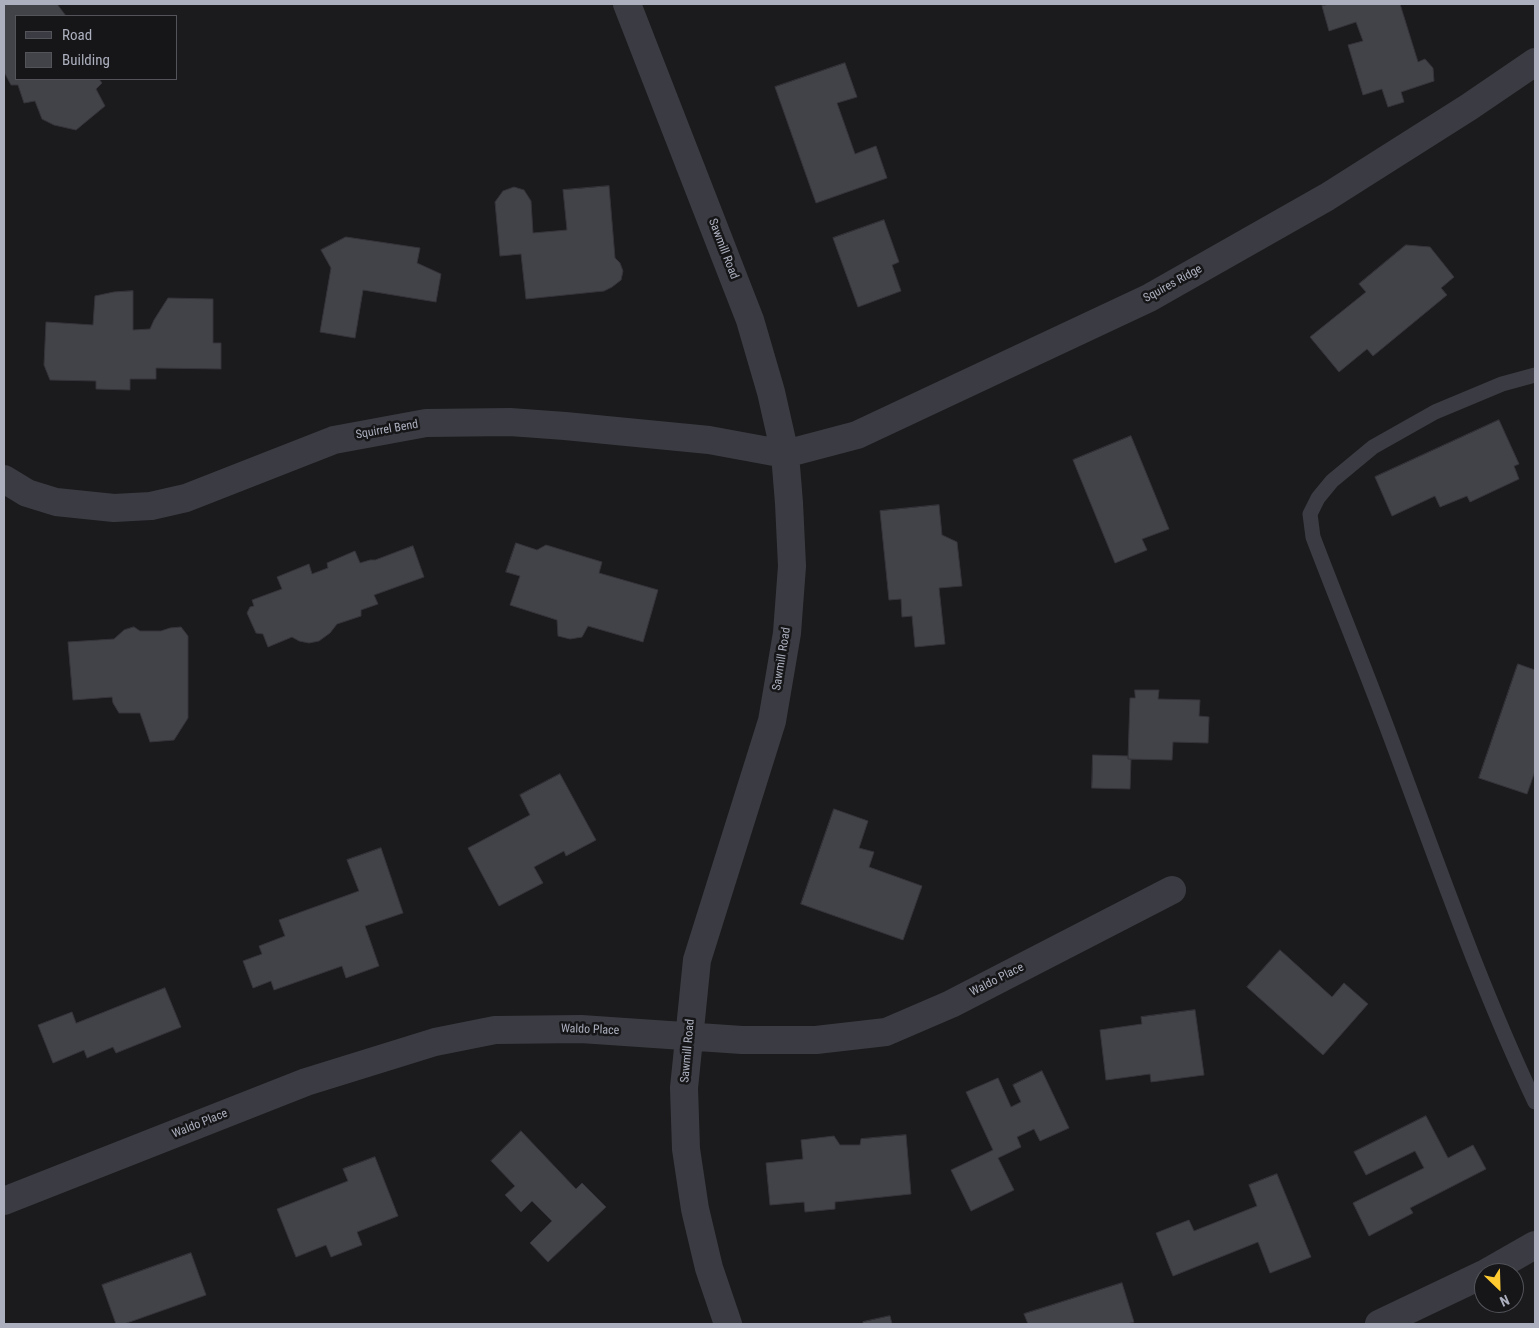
<!DOCTYPE html>
<html>
<head>
<meta charset="utf-8">
<style>
  body { margin:0 }
  #map { position:relative; width:1539px; height:1328px; overflow:hidden; background:#1b1b1d; font-family:"Roboto Condensed",sans-serif }
  canvas { display:block }
  .frame { position:absolute; inset:0; border:5px solid #acb0be; pointer-events:none }
  .legend { position:absolute; left:15px; top:15px; width:162px; height:65px; box-sizing:border-box; background:#161618; border:1px solid #52545a; margin:0; padding:6px 9px; list-style:none; font-size:15px; color:#acb0be }
  .legend li { display:flex; align-items:center; gap:10px; height:25px }
  .legend b { width:25px; border:1px solid #52545a }
  .north { position:absolute; left:1474px; top:1263px; width:50px; height:50px; box-sizing:border-box; background:#161618; border:1px solid #52545a; border-radius:50%; rotate:156deg; font-size:14px; font-weight:700; line-height:20px; text-align:center; color:#acb0be }
  .north::after { content:''; display:block; margin:auto; width:18px; height:22px; background:#ffcb31; clip-path:polygon(50% 0,100% 100%,50% 72%,0 100%) }
</style>
</head>
<body>
<div id="map">
<canvas width="1539" height="1328"></canvas>
<div class="frame"></div>
<ul class="legend">
<li><b style="height:6px;background:#3b3c43"></b>Road</li>
<li><b style="height:14px;background:#424348"></b>Building</li>
</ul>
<div class="north">N</div>
</div>
<script>
const ctx = document.querySelector('canvas').getContext('2d');
ctx.lineJoin = 'round';
function paint(path, color) { ctx.fillStyle = color; ctx.fill(path, 'evenodd'); }
function stroke(path, color, width, dash) { ctx.strokeStyle = color; ctx.lineWidth = width; ctx.lineCap = dash ? 'butt' : 'round'; ctx.setLineDash(dash || []); ctx.stroke(path); }
function label(font, color, halo, rows, align = 'center') {
  ctx.font = font + ' "Roboto Condensed",sans-serif'; ctx.lineWidth = 5; ctx.setLineDash([]); ctx.textBaseline = 'middle'; ctx.strokeStyle = halo; ctx.fillStyle = color; for (const [text, x, y, turn = 0] of rows) {
    ctx.save(); ctx.translate(x, y); ctx.rotate((+turn || 0) * Math.PI / 180); ctx.textAlign = isNaN(turn) ? turn : align; if (halo) ctx.strokeText(text, 0, 0); ctx.fillText(text, 0, 0); ctx.restore();
  }
}
const building = new Path2D(`
  M4,4H57L66,16H16V79H99L102,83L96,89L105,106L76,130L54,125L42,119L35,101L24,103L18,85H11L4,72Z
  M1330,4H1400L1418,62L1425,59L1433,68L1434,81L1401,92L1404,102L1388,107L1382,89L1363,95L1348,45L1363,41L1356,22L1329,31L1322,6Z
  M845,63L857,97L837,103L855,154L876,146L887,178L816,203L775,87Z
  M609,186L615,258L620,263L623,271L621,280L612,287L604,291L526,299L521,254L500,256L495,202L503,191L514,187L524,190L531,201L533,233L567,230L563,190Z
  M884,220L899,262L892,265L901,291L858,307L833,238Z
  M346,237L420,248L417,263L441,274L436,302L363,290L355,338L320,332L331,268L321,250Z
  M1406,245L1430,247L1454,277L1441,288L1447,295L1373,356L1367,349L1339,372L1310,337L1366,292L1359,284Z
  M133,291V330L150,329L154,320L168,298L213,299V343H221V369L156,368V379H130V390L96,389V381L50,380L44,365L46,322L93,325L95,296L114,292Z
  M1499,420L1519,464L1514,466L1519,479L1470,502L1467,496L1440,507L1435,496L1392,516L1375,477Z
  M1131,436L1169,529L1142,539L1147,550L1115,563L1073,460Z
  M939,505L942,535L957,542L962,586L939,588L945,644L915,647L912,616L902,617L901,599L889,600L880,511Z
  M516,543L537,550L546,545L602,562L599,573L658,590L643,642L588,626L582,637L570,639L558,636L557,620L510,605L520,576L506,572Z
  M413,546L424,577L374,595L378,604L361,610V616L337,624L330,633L319,641L309,643L299,641L292,637L268,647L263,634L256,633L247,613L250,607L254,606L252,600L282,589L277,577L309,564L312,574L328,568L327,563L355,551L360,563L370,560H375Z
  M134,627L140,631H161L170,628L181,627L188,636V718L174,740L150,742L140,713H119L113,703L112,697L73,700L68,642L114,639L124,630Z
  M1518,664L1535,670V771L1527,794L1479,778Z
  M1135,690H1159L1158,699L1200,700L1199,716L1209,717L1208,743L1173,742L1172,760L1128,759L1130,698H1135Z
  M1093,755L1128,756V759H1131L1130,789L1092,788Z
  M560,774L596,840L566,856L564,851L534,867L543,883L499,906L468,848L530,815L520,795Z
  M834,809L868,821L859,848L874,852L869,867L922,886L903,940L801,904Z
  M381,848L403,913L365,926L379,966L346,978L342,966L274,990L271,981L253,988L243,961L262,954L259,946L285,936L279,920L359,891L347,860Z
  M1280,950L1332,997L1344,983L1368,1004L1323,1055L1247,987Z
  M165,988L181,1027L116,1053L113,1047L87,1058L84,1050L53,1063L38,1025L72,1012L76,1023Z
  M1195,1010L1204,1075L1151,1082L1150,1074L1106,1080L1100,1030L1142,1024L1141,1017Z
  M1042,1071L1069,1128L1040,1141L1034,1129L1017,1137L1021,1147L998,1158L1014,1190L971,1211L951,1170L993,1150L966,1092L998,1078L1011,1107L1021,1102L1013,1085Z
  M1426,1116L1448,1158L1473,1145L1486,1169L1410,1208L1413,1213L1369,1236L1353,1203L1424,1168L1415,1151L1366,1175L1354,1152Z
  M521,1131L576,1189L582,1183L606,1207L548,1262L530,1243L552,1221L532,1201L521,1212L505,1195L515,1186L491,1161Z
  M906,1135L911,1194L835,1202V1209L805,1212L804,1202L770,1205L766,1163L803,1159L801,1140L834,1136L840,1145H860L861,1139Z
  M375,1157L398,1216L357,1232L362,1245L331,1257L326,1245L296,1257L277,1209L348,1181L343,1169Z
  M1277,1174L1311,1257L1270,1273L1258,1242L1173,1276L1156,1233L1189,1220L1194,1231L1257,1206L1249,1185Z
  M191,1253L206,1295L124,1324H116L102,1285Z
  M1122,1283L1134,1322L1127,1324H1028L1024,1314Z
  M890,1316L892,1324H863V1322Z`);
const service = new Path2D(`
  M1535,375L1502,384L1435,412L1373,447L1332,481L1318,498L1310,514L1313,537C1340,608 1369,678 1395,749C1439,867 1481,988 1535,1102`);
const minor = new Path2D(`
  M627,4L750,320L771,392L785,454L789,503L792,566L787,633L772,721L697,960L684,1088L686,1149L695,1209L709,1268L728,1324
  M4,479L27,493L56,502L114,508L151,506L186,498L334,440L426,423L510,422L565,426L709,440L785,454L857,435L1149,298L1327,197L1469,107L1535,62
  M4,1201L306,1082L435,1042L495,1030L581,1029L742,1040H816L886,1032L951,1004L1172,890
  M1486,1273L1535,1245
  M1379,1324L1484,1274`);
const streetNames = [
  ["Sawmill Road",723,249,69],
  ["Squires Ridge",1173,284,-29],
  ["Squirrel Bend",387,430,-10],
  ["Sawmill Road",782,659,-81],
  ["Waldo Place",997,980,-27],
  ["Waldo Place",590,1030,2],
  ["Sawmill Road",688,1051,-85],
  ["Waldo Place",200,1124,-22]
];
paint(building, '#424348');
stroke(building, '#35343a', 1);
stroke(service, '#3b3c43', 15);
stroke(minor, '#3b3c43', 28);
label('12px', '#acb0be', '#161618', streetNames);
</script>
</body>
</html>
